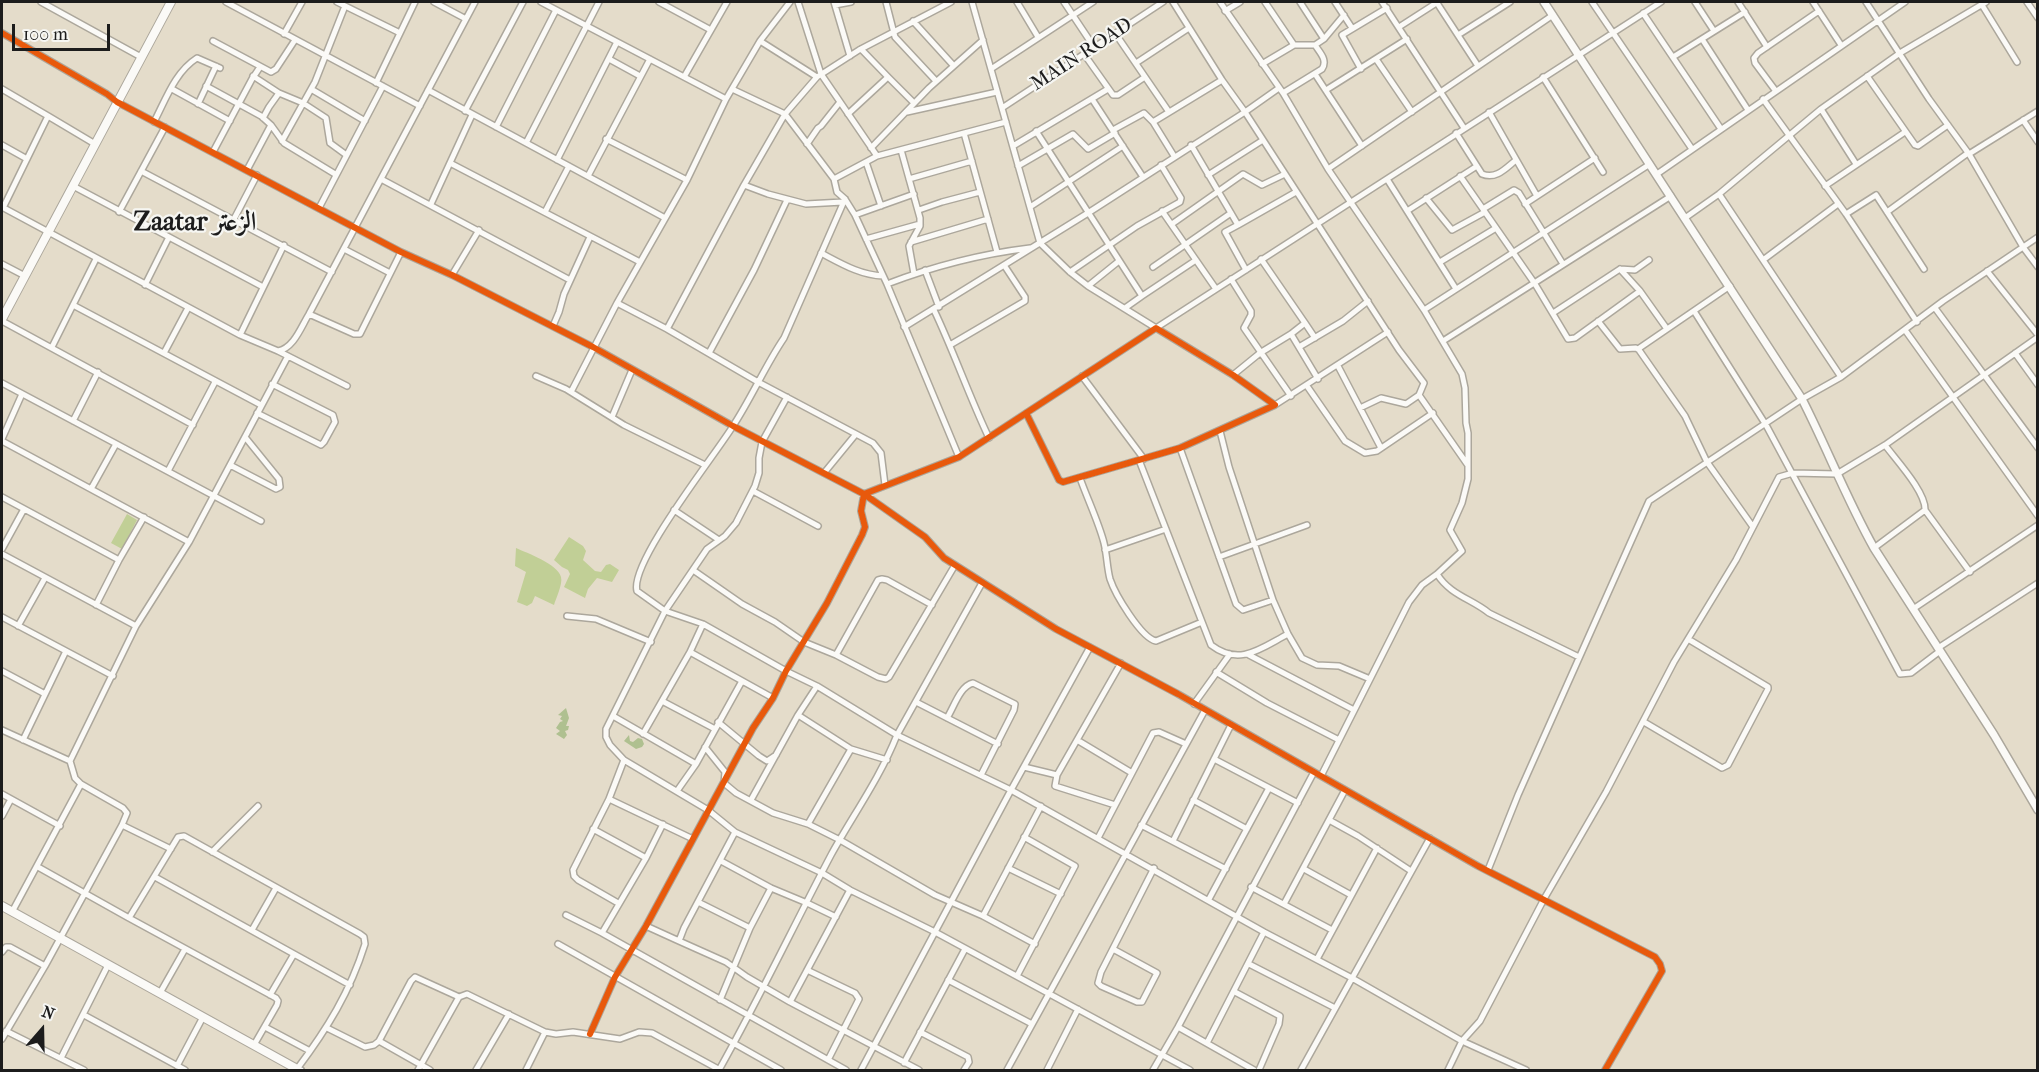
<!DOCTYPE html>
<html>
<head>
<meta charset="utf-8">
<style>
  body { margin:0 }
  #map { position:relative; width:2039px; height:1072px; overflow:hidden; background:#e4dcca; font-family:"IM FELL French Canon",serif }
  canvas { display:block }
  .frame { position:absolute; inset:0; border:3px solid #1c1c1c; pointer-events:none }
  .north { position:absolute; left:12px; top:1000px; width:60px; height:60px; -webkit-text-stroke:4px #f6f6f2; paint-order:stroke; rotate:20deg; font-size:16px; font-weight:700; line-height:24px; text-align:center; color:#1c1c1c }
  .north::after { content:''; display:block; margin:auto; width:21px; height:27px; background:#1c1c1c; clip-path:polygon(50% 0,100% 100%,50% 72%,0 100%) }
  .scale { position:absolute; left:12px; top:24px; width:98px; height:27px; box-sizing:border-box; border:3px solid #1c1c1c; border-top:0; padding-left:8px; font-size:18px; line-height:21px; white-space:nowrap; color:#1c1c1c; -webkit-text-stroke:4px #f6f6f2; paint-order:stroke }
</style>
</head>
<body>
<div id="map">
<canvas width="2039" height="1072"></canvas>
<div class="frame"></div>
<div class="north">N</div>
<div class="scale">100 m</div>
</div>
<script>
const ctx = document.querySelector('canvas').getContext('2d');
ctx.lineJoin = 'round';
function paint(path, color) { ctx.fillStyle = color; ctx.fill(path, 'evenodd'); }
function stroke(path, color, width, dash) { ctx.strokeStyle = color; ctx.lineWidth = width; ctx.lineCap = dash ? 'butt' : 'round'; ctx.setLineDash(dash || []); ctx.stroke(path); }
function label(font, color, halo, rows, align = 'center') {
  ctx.font = font + ' "IM FELL French Canon",Amiri,serif'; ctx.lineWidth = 4.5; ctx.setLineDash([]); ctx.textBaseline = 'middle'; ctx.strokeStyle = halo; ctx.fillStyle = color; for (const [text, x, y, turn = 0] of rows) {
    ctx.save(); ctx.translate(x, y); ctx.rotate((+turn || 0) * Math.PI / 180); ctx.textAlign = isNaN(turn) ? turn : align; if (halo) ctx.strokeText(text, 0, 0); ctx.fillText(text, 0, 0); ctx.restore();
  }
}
const green = new Path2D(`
  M127,514L137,520L122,549L111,543Z
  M569,537L583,546L586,551L583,560L595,571L601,572L606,565L610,564L619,570L612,582L597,578L588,589L585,598L564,587L570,574L568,570L562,567L554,560Z
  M516,548C527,553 558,564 561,577C563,584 556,598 554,605L535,596L532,603L527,606L517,602L526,572L515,566Z`);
const forest = new Path2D(`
  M566,708L569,718L566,726H569L568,730L565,731L567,735L564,739L556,734L560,731L556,728L560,722L563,721L560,719L562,716L558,715Z
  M629,735L630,741L633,742L638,738L642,739L644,744L642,747L636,749L624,741Z`);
const minor = new Path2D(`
  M41,2L141,57
  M226,2L420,106
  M337,2L400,33
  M434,2L466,19
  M541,2L726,99L687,180L617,303L571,392
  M659,2L709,29
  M798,2L821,74L877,156
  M834,2L850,56
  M886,2L895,37L936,81
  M972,2L1040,243L1070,272L1088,286L1156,328L1661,2
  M1017,2L1038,37
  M1064,2L1094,47
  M1173,2L1222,80L1245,112L1399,350L1424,383L1419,395L1467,464
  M1220,2L1283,93L1328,169L1424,310L1462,374L1465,388L1466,423L1468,433V479L1462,503L1450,530L1462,551L1437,574
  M1265,2L1294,45
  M1300,2L1324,39
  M1335,2L1352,28
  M1382,2L1464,128
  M1592,2L1692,149
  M1695,2L1714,31
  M1738,2L1767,47
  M1813,2L1841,45
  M1866,2L1929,99L1969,154L2023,247L2038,267
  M2027,2L2038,18
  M1437,3L1478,66
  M835,5L851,2
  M1982,5L2017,62
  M1225,11L1240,2
  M1643,13L1721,129
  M913,21L953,65
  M1399,27L1438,2
  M2,33L107,94L117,102L401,252L452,275L593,347L733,426L864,494L959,457L1156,328L1233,375L1275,405L1180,448L1063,482L1059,480L1026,413
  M1115,33L1169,112
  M284,34L302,2
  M1458,35L1510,2
  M1702,39L1748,110
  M213,41L271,72L276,69L295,40
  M760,41L817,77
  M1084,54L1113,95H1118L1145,77
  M1673,57L1745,12
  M609,59L640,76
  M1376,59L1412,112
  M1136,63L1189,28
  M1262,64L1294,45H1315L1324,39L1344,15
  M991,69L1093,2
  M1361,69L1342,35L1387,8
  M1315,74L1362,146
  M253,76L279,93
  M1867,76L1915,145L1918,146L1948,125
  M684,77L727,2
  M888,77L914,103
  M1543,77L1603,172
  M376,83L415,2
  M206,86L261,116L271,125L284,143L335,174
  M2,89L48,116L3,208
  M172,89L230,121
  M311,89L365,121
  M732,89L785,114L834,179L837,192L845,199L855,215L887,284L959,457
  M428,90L665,218
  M1326,90L1407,39
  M1775,90L1755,63L1754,58L1758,53L1819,11
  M1283,93L1322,69C1328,60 1320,53 1315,45
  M726,99L760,41L790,2
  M1092,99L1143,177
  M1763,99L1846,214L1917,322
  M198,104L216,66
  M1002,108L1163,2
  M1821,109L1856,164
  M465,111L523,2
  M907,112L997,92
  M1489,112L1537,196
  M848,114L888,77L861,49
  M48,116L95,144
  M263,118L269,107L279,93L303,103L326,118L330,143L345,154
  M2023,120L2038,142
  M154,122C166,99 175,72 197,58L220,68
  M1153,122L1222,80
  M496,127L556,10
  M1113,130L1144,113L1153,122L1174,156
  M1036,131L1142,296L1125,308
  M964,133L997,252
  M1456,133L1482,174C1496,180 1506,168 1516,160
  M606,139L687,180
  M282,141L315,82L345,6
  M526,143L599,2
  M807,144L818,128L821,126L840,102
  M2,145L27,159
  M1191,145L1238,225L1225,232L1246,270
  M1013,146L1108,89
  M871,148L929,88L983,40
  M901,150L920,218V226L909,246L914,274
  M213,152L252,79L260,67
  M1969,154L2038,111
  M557,160L617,42
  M866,162L881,206
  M450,163L640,262
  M1018,166L1073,134L1088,149L1115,133
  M1328,169L1553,15
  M247,170L271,125
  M141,171L332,272
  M1657,174L1905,2
  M1208,175L1263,140
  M588,176L650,59
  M1460,176L1535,284L1568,339L1575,338L1640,291
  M381,179L570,280
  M834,179L877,156L1006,122
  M909,179L972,161
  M1387,179L1456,289
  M744,185L768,194L806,204L843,202
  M73,186L263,287
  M1825,186L1905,132
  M1719,194L1841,377
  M1426,198L1452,230L1485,212
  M845,199L784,338C765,366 752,397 733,426C716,454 629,563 637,591L665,611L703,624L786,671L817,686L897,735L1011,790L1264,932L1352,978L1462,1041L1526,1070
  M431,204L472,115
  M1525,204L1595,158
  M2,207L240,335L278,351L347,386
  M1030,207L1123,146
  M319,208L383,86
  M1483,209L1514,190L1519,193L1563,264
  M919,210L942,202L980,192
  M1162,211L1216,289
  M1407,211L1477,166
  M119,212L165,127
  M545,212L569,166
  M1887,212L1968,153
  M1846,214L1876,195L1924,269
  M855,215L914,194
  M1685,218L1719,194L1821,109L1900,53L1986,2
  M234,219L257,175
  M1172,224L1243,174L1262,185L1285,174
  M1238,225L1296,192
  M866,239L920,224
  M911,242L988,219
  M344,249L390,273
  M821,253C842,264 860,275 883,276
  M1763,260L1838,204
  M1440,262L1496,228
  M2,264L25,276
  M1153,267L1231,213
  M1620,269L1640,291L1667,329
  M925,270L939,307
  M1987,271L2038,335
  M1070,272L1137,226L1180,202L1181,198L1161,165
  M452,275L479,230
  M1231,279L1251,311V315L1244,328L1291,396
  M887,284C934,266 981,254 1030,248
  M145,285L169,237
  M1088,286L1119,261
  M1142,296L1196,260
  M617,303L667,329L744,185L785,114L817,77L859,50L951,2
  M73,305L261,405
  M1935,308L2038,448
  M934,310C954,352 969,396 989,438
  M1424,310L1650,164
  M1694,311L1766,425L1900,674L1911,673L1940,651
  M1553,313L1620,269L1635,270L1649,260
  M309,314L354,334H360L401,252
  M2,321L193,425
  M1598,321L1620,349L1636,348L1639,350L1685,416L1707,462L1753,527
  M1305,323L1315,338
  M553,326L559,312L564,294L590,237
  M904,327L1088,213L1245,112L1279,88
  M667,329L758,382L873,443L881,453L885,485
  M1905,330L2038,516
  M1291,334L1318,379
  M240,335L284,245
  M1443,341L1671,196
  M950,345L1025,301V297L1004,265
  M52,347L96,259
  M1299,347L1343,321L1368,301
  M1638,349L1730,286
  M278,351C294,348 301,327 309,314L475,2
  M164,353L188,308
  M709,353L754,270L787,200
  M2015,353L2038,385
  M1338,366L1381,448
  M1233,375L1260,353L1291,334L1305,323L1261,259
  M536,376L566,389L624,425L705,465
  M1082,376L1144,459
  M2,383L261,521
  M1307,386L1345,441L1365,453L1377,451L1433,413
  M787,397L762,442L759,458V473L755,486L736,523L725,536L707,549L665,611L606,729V737L610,745L624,760L708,810L735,832L822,873L850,890L935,932L1190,1070
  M1275,405L1388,332
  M1360,408L1381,398L1406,404L1419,395
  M257,413L321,445L324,442L335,422L333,415L272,384
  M612,417L632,370
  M73,421L98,372
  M1220,431L1229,467L1273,600
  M2,439L22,394
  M2,441L189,542
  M1180,448L1236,604L1243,610L1273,600L1288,634L1302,658L1317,665L1339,666L1370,679
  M1139,460L1211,645C1240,667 1261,648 1288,634
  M230,465L276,489L280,487L279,479L245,437
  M168,471L215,382
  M824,473L856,434
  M1080,478C1087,498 1099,523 1104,543C1107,555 1107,568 1110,579C1115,594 1141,638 1156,641L1202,622
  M91,489L116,444
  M753,491L818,526
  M2,497L119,560
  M674,510L719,540
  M1925,510L1970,572
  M1874,548L1925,510C1926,492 1896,460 1885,445
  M2,549L24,509
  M1105,550L1166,529
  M2,554L136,626
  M1219,557L1307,525
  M693,570L742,604L775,622L804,642L836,655L878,677L886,679L889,677L955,565
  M96,605L119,560L144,517
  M1913,609L2038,525
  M567,616L596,619L651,642
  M2,617L113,676
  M18,626L45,578
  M1938,648L2038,583
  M690,652L773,698
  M836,655L878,580L882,579L887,580L932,605
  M1249,655L1354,710
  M2,671L45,694
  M1216,672L1267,703L1339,740
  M662,701L715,729
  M916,702L998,744
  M1194,704L1230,654
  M798,715L851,749L887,760
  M613,716L696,764
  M947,718C954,707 960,686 973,683L1015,704L1014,710L981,775
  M718,722L759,756L767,761L776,755
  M1644,722L1722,768L1728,765L1768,689V687L1688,639
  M2,730L70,761
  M643,734L690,652L703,624
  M23,740L66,651
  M1077,740L1132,773
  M705,747L725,772L724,783L736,793L773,813L808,824L840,840L935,895L983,916L1035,944
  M1214,759L1298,803
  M624,760L609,799L693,839
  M1024,767L1057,775L1055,786L1115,805
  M1057,775L1121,663
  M1321,776L1409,602L1422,585L1437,574C1450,595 1472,599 1489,613L1579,657
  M677,791L696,764L742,681
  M2,794L60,826
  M609,799L573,870L574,876L578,880L618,903
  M751,800L798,715L817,686
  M1193,800L1247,829
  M2,816L11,799
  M1329,820L1358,836L1411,871
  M808,824L851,749
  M122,825L171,849
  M1141,825L1226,869
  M593,829L646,858
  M1098,838L1153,733L1159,732L1186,744
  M1173,841L1231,725
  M212,852L258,806
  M721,861L771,888L807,903L836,917
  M38,867L129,918L178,837L184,836L360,934L364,937L365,944C350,992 327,1029 297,1069L301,1070
  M1008,868L1061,894
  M1304,869L1351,895
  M1488,870L1518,795L1649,501L1802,399L1841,377L1943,301L2038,237
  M155,877L350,985
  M1251,887L1332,930
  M1209,899L1269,788
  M698,902L750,928
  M1284,904L1345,790
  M12,912L81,784
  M566,915L602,933L846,1070
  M983,916L1041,806
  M129,918L276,998L278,1001L277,1005L254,1045
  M646,926L679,941L684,928L735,832
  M252,930L276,888
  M602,933L646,858L663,824
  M679,941L726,962L747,977L790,1002L919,1070
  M558,944L781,1070
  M1113,949L1157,973L1142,1002H1137L1101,986L1098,983L1101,972L1154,868
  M2,952L6,947H10L45,966
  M1317,959L1377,848
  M1249,964L1335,1008
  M807,970L855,993L859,999L828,1060
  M1017,976L1075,866L1024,837
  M948,980L1032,1024
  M1235,992L1280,1016L1279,1024L1259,1070
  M160,993L185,949
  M270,995L294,954
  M720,1000L750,928L771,888
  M790,1002L850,890
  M84,1015L185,1070
  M265,1027L310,1051
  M1178,1027L1254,1070
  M327,1028L365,1047L374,1045L379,1041L411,981L415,977L459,997
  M6,1031L84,1070
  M545,1032L556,1034L573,1032L620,1039L639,1032L652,1033L720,1070
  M920,1032L968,1057L969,1062L964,1070
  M590,1034L615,977L646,926L753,728L773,698L786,671L827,603L862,535L865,527L861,511L864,494L925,537L944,558L1056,629L1178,694L1478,866L1655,957L1660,964L1662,971L1605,1070
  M2,1039L45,966L122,825L127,813L123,808L81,784L75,778L70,761L136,626L189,542L288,356
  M379,1041L430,1070
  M1207,1043L1264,932
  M61,1058L108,965
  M904,1063L965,949
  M177,1066L203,1017
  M418,1070L459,997L467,994L545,1032L526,1070
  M476,1070L509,1014
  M719,1070C759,999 793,927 831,855C853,815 880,778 897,735L982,583
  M861,1070L1011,790L1090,647
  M1007,1070L1205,710
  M1047,1070L1078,1009
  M1153,1070L1178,1027L1314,772
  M1301,1070L1430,838
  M1448,1070L1462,1041L1480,1021L1544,899L1606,792L1674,662L1736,560L1779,477L1793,473L1837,474L1885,445L2038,337`);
const tertiary = new Path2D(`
  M1544,2L1802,399C1827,448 1847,500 1874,548L1994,735L2038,810`);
const secondary = new Path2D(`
  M2,319L171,2
  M2,906L297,1069L296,1070`);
const cycleway = new Path2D(`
  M2,33L107,94L117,102L401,252L452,275L593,347L733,426L864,494L959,457L1156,328L1233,375L1275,405L1180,448L1063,482L1059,480L1026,413
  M590,1034L615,977L646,926L753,728L773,698L786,671L827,603L862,535L865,527L861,511L864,494L925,537L944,558L1056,629L1178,694L1478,866L1655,957L1660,964L1662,971L1605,1070`);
const streetNames = [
  ["MAIN ROAD",1082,55,-33]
];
const districtNames = [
  ["Zaatar الزعتر",195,224]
];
paint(green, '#c1cf96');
paint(forest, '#afc090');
stroke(minor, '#aca79c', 8);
stroke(tertiary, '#aca79c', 10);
stroke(secondary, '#aca79c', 10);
stroke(minor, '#fbfaf7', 5);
stroke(tertiary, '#fbfaf7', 7);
stroke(secondary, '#fbfaf7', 8);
stroke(cycleway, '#e8590c', 6);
label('20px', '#1c1c1c', '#f6f6f2', streetNames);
label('bold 26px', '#1c1c1c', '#f6f6f2', districtNames);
</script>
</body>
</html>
